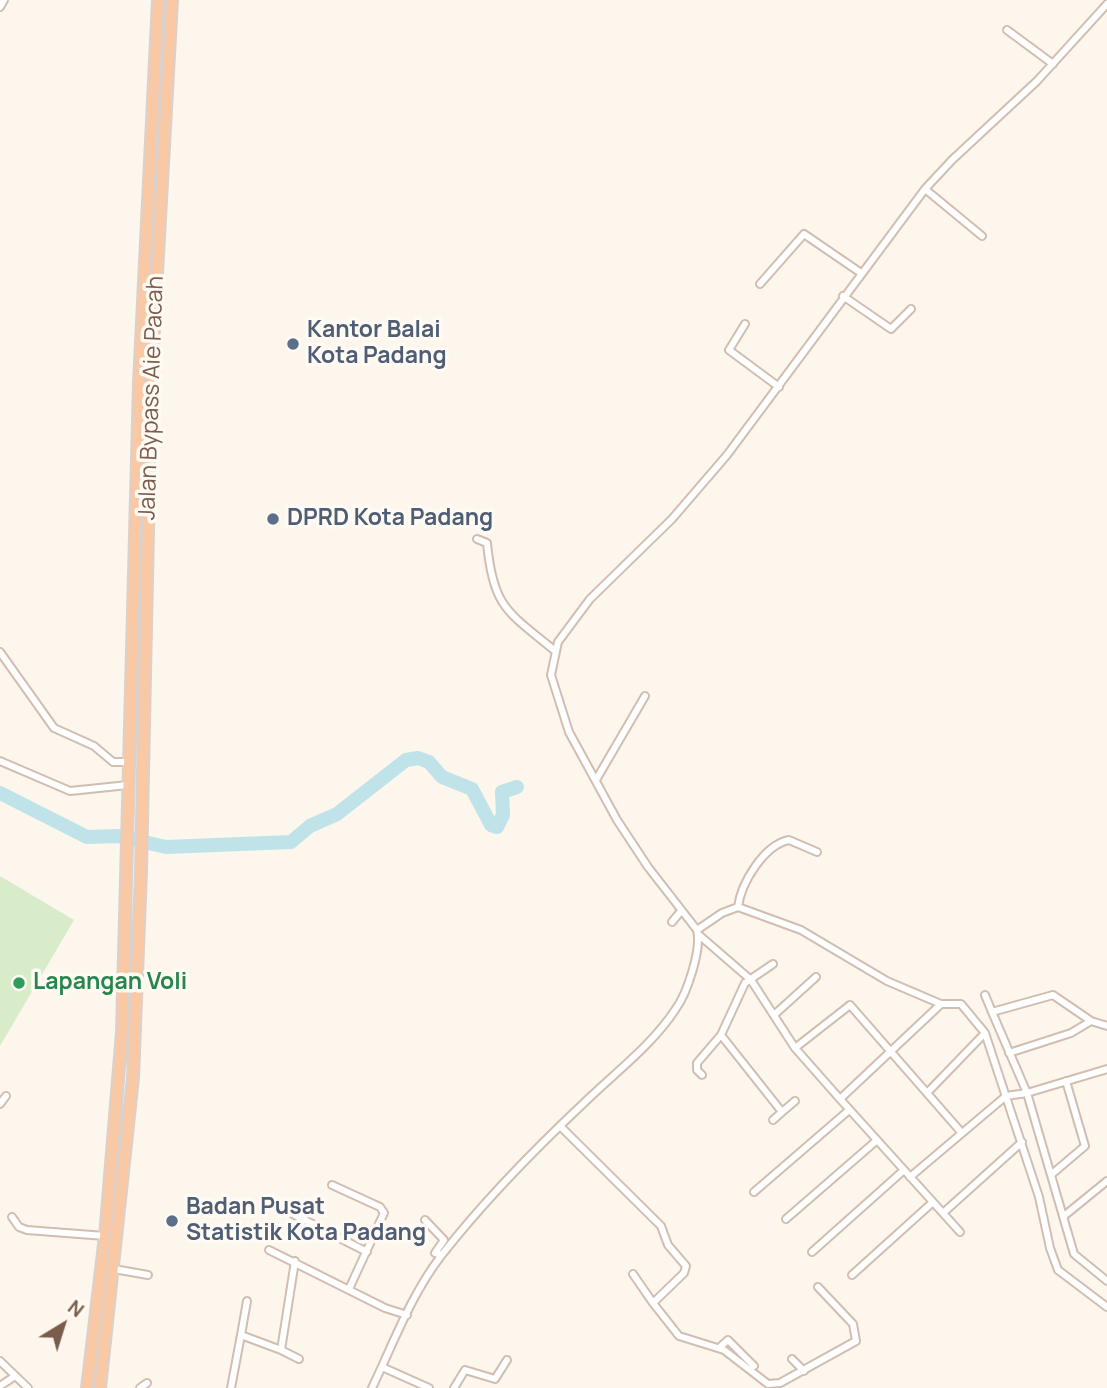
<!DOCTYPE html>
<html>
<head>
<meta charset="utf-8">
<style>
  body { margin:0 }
  #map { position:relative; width:1107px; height:1388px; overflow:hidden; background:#fdf6ec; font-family:Manrope,sans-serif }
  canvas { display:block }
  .north { position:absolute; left:28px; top:1290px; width:70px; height:70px; -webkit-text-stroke:5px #fffaf3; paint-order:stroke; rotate:38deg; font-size:19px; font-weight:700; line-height:28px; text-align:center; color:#7a5c4d }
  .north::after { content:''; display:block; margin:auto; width:24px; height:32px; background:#7a5c4d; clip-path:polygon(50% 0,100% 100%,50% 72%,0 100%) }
</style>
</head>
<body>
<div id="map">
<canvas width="1107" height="1388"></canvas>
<div class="north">N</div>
</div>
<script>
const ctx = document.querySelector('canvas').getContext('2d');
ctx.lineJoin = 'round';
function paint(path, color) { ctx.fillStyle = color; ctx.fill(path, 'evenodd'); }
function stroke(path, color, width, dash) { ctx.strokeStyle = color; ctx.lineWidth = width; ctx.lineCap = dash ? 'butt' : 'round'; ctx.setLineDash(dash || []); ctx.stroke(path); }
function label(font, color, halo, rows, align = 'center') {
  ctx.font = font + ' Manrope,sans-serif'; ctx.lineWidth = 7; ctx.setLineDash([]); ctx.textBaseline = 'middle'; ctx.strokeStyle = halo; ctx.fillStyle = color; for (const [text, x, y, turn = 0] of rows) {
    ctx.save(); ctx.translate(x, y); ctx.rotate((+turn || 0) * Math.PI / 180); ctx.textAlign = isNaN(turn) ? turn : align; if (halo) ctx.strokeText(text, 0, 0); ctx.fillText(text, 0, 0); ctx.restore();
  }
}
const green = new Path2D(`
  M0,876L74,920L0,1046Z`);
const river = new Path2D(`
  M0,793L87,837L118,836L166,847L291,842L310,826L337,814L406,760L418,758L429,762L442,777L472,789L491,825L497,827L503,815L502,792L517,787`);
const minor = new Path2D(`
  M0,7L4,0
  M1007,30L1053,64
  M925,189L982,236
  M760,284L804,234L861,273
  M843,296L891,329L911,309
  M745,324L729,350L779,387
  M477,539L487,543C493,608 508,612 555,651
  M0,652L54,728L94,746L113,762H128
  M0,761L70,791L128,785
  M596,780L645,696
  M738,907C741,883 764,845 789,840L817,852
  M672,922L681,911
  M697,930L722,913L738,907L801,930L887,981L941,1004
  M699,935L751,980L795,1048L840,1099
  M773,964L745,983L721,1035L782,1112L795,1101
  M985,995L992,1012
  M774,1015L816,977
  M1107,1026L1091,1021L1053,995L992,1012L1027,1093L1074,1254L1107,1281
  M795,1048L850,1005L961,1132
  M1009,1053L1071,1033L1091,1021
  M702,1075L697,1070V1063L721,1035
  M927,1093L985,1033
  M0,1104L6,1096
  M773,1120L782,1112
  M560,1126L661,1226L668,1245L686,1266L684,1273L653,1303L679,1336L724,1350L768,1384L780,1383L856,1341L853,1324L818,1287
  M1052,1174L1085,1146L1066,1081
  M910,1177L1006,1096L1027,1093L1107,1069
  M332,1185L380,1207L384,1213L349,1289
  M754,1192L848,1111
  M289,1212L367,1252
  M943,1213L1022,1142
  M1064,1216L1107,1181
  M12,1217L19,1227L27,1230L105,1236
  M786,1219L876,1141
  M425,1220L444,1240L435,1253L442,1255
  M960,1232L840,1099L941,1004H961L985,1033L1039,1197L1050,1248L1058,1270L1107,1307
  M269,1250L385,1308L407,1315
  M812,1252L904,1170
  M114,1269L148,1275
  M633,1274L653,1303
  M852,1275L933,1202
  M241,1335L247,1301
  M719,1348L728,1340L754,1366
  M281,1350L299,1359
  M792,1359L804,1371
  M0,1361L28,1388
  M382,1367L429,1388
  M0,1386L15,1376
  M140,1388L147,1383
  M231,1388L241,1335L281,1350L295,1261
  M372,1388C393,1344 411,1295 441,1256C483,1202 536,1148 586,1101C616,1072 652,1045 675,1010C687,994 702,949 697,930L648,867L617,820L569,732L551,675L558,642L590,599L672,519L727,455L925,189L952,160L1037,81L1107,4
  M454,1388L465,1370L495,1379L507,1360`);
const trunk = new Path2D(`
  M87,1388L105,1236L122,1032L139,383L158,0
  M100,1388L133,1078L141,871L151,383L172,0`);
const markers = [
  [293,344,7,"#5c6f8a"],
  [273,519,7,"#5c6f8a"],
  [19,983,7,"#2e9e5b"],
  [172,1221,7,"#5c6f8a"]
];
const serviceNames = [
  ["Kantor Balai",307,331],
  ["Kota Padang",307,357],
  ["DPRD Kota Padang",287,519],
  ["Badan Pusat",186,1208],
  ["Statistik Kota Padang",186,1234]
];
const streetNames = [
  ["Jalan Bypass Aie Pacah",152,398,-88]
];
const leisureNames = [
  ["Lapangan Voli",33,983]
];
paint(green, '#d8ecc9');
stroke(river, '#bfe3e8', 14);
stroke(minor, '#d1beb0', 10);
stroke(trunk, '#dad1cd', 14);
stroke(minor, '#fff', 6);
stroke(trunk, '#f9c8a4', 10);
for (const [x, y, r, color] of markers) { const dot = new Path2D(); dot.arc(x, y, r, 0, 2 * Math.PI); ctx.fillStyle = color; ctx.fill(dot); stroke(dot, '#fffaf3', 2.5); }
label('bold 23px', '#4e5e75', '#fffaf3', serviceNames, 'left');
label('23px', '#7a5c4d', '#fffaf3', streetNames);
label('bold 23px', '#27864d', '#fffaf3', leisureNames, 'left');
</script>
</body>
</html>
